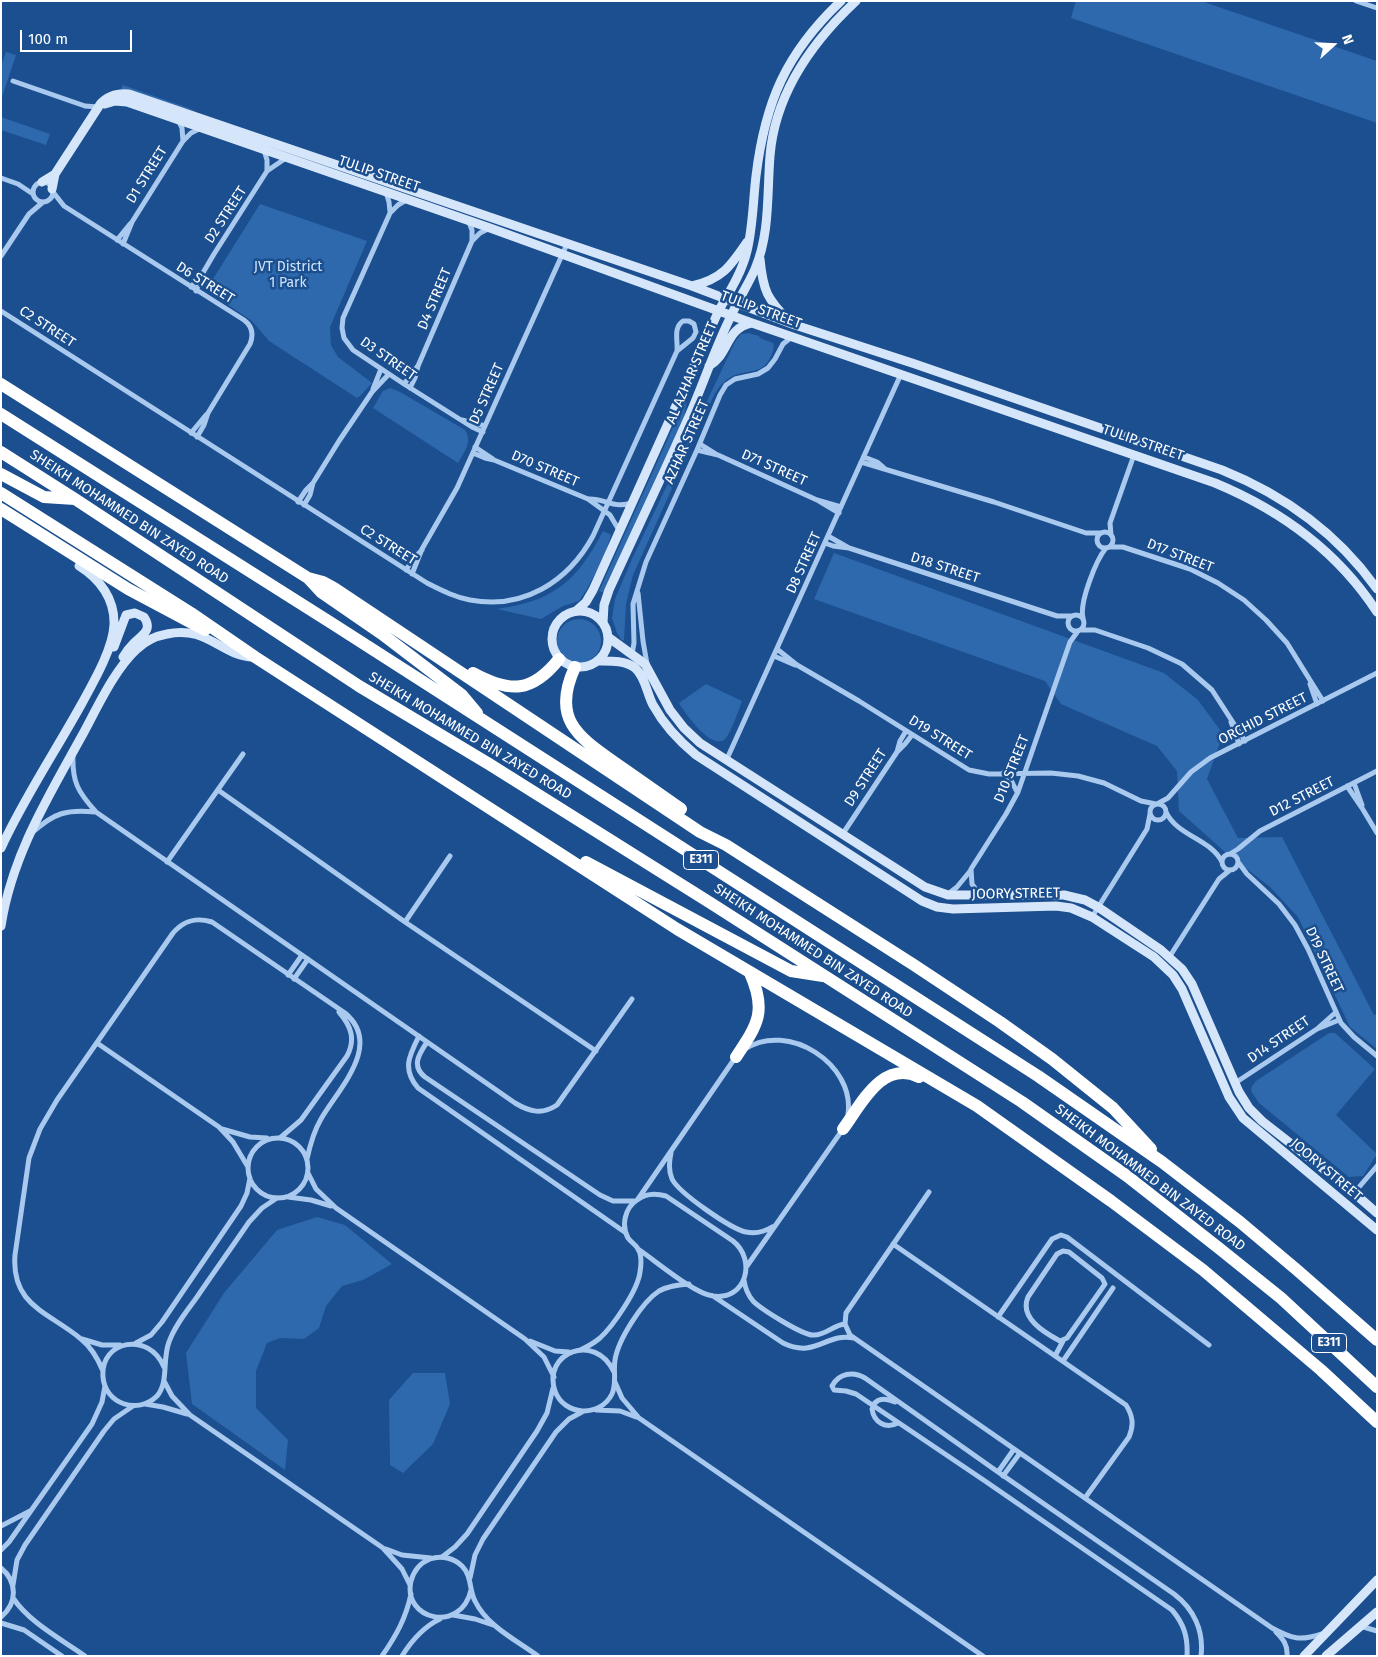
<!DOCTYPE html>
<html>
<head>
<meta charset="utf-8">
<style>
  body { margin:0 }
  #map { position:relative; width:1378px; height:1657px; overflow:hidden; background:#1b4f8f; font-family:"Fira Sans",sans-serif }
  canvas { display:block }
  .frame { position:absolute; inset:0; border:2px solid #fff; pointer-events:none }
  .north { position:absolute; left:1308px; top:20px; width:50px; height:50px; -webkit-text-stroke:4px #1b4f8f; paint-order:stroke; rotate:70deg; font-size:14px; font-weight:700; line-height:20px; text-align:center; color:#fff }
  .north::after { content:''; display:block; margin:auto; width:18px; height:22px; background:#fff; clip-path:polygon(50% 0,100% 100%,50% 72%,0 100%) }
  .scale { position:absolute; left:20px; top:30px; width:112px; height:22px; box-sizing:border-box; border:2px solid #fff; border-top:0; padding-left:6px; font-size:15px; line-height:18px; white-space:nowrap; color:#fff; -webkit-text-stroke:4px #1b4f8f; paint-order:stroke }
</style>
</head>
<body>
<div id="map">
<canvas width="1378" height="1657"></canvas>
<div class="frame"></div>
<div class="north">N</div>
<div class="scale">100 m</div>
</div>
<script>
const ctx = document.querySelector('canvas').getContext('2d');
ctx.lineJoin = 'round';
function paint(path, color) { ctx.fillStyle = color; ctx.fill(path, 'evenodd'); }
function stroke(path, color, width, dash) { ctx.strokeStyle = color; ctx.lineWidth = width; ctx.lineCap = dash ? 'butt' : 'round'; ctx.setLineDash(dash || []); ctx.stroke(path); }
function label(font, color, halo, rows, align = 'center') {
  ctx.font = font + ' "Fira Sans",sans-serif'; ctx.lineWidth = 5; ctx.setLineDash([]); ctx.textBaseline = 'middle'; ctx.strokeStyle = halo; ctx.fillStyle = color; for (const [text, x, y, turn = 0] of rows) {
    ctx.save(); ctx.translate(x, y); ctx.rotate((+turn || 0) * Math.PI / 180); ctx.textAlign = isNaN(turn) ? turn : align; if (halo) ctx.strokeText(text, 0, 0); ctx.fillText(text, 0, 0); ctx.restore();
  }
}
const green = new Path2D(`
  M1076,1H1201L1377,61V123L1071,18Z
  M6,52L16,55L1,100V66Z
  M123,85L197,111L161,103L120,90Z
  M1,117L50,134L46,145L1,130Z
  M260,204L367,241L330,327L331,345L338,357L372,383L360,396L357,398L269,341L252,321L206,290Z
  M748,333L759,336L760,338L773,343C775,349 772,353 770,358C762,375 747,369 733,376C724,380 719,387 714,395L633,575L626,604L624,640L622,641L617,633L612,618L615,599L632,559L735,342L741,334Z
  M390,388L400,392L465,430C473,442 464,452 458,463L373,408L383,391Z
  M688,394L684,417L604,593L599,591Z
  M603,531L611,535L604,557L587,589L579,601L563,606L541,619L497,609C554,601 577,581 603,531Z
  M834,553L1164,673L1198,700L1223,734L1207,779L1238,838L1282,837L1374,1015L1377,1014V1049L1350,1027L1298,917L1270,887L1224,851L1179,811L1177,771L1157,746L1061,704L1045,681L814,599Z
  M557 641a22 22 0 1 1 44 0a22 22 0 1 1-44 0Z
  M706,684L742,701C739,709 730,736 724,740C710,749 685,713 679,703Z
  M1329,1033H1335L1375,1069L1336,1115L1377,1154L1363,1176L1349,1177L1259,1103L1251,1091L1252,1086L1256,1081Z
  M317,1217L345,1225L392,1264L363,1280L342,1286L326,1306L319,1328L304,1339L280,1338L267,1343L256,1371V1408L288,1440L285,1470L192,1404L186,1353L224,1293L277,1230Z
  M413,1373H445L450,1404L433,1444L403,1473L390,1465L389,1400Z`);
const street = new Path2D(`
  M1356,1L1377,8
  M13,81L85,106L98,107
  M178,120L182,128L183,141
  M264,150L267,160V171
  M1,178L18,184L33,194
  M33 192a10 10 0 1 1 20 0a10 10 0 1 1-20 0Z
  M53,192L64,206L244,320C252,326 254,334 250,344L208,413L204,425L197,437
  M386,192L389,202L390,212
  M408,199L398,205L390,213L343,318L342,328L344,338L353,350L404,384L472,427L483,432
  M469,222L472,230V240
  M117,240L130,224
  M123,244L132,222L183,141L191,133L201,128
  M1,256L29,214L42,203
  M191,287L204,271
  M196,291L204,271L214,254L267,171L286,158
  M1,311L427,583C441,590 454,597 470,600C523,610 568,582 593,536L677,351
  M683,321H689L694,324L696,332L693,338L677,351C678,340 673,328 683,321Z
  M404,384L417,367
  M410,388L415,378L418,366L472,241L480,233L490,228
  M373,389L381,369
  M462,420L485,426
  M191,433L206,415
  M700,444L716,454
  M475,447L493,459
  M697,450L718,455L817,500L841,507
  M473,453L485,458L494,460L588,499C605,498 612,509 632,503
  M864,457L877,462L884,468
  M861,462L994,502L1086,533H1101
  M588,499L610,515L620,532
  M819,501L839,513
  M298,502L306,490L313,483L339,441L372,392L389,374
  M304,505L310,495L313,483
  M1097 540a8 8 0 1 1 16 0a8 8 0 1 1-16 0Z
  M1111,535L1110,523L1134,455
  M828,536L849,548
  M825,543L833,546L849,548L1057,616H1072
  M1109,547H1123L1190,569L1218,583L1244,600L1266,620L1287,643L1323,701
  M406,570L413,559L422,550
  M412,574L422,549L457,488L567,244
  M638,593L643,641L647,664
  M1068 623a8 8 0 1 1 16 0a8 8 0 1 1-16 0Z
  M1083,618C1079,603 1096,560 1106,548
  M1080,630H1095L1148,648L1182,664L1212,690L1245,741
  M777,649L797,665L859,701L969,770L989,774L1051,773L1078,776L1104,783L1141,801L1156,804
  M632,654L634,643L633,604L646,562L697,450L720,395L726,385L735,379L758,374L768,368L775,359L783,344L793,336
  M774,656L795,665
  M1310,684L1317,704
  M1231,722L1239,744
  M898,751L905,744L912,735
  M73,755C72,782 78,792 96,812L515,1103C530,1112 542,1115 557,1105L632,999
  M726,761L901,374
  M1003,773L1011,780L1017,792
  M1354,783L1362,805
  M1347,786L1362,808L1377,833
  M218,790L405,922L596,1051
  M1157,804L1168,798L1191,772L1210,758L1377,673
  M1150 812a8 8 0 1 1 16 0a8 8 0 1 1-16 0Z
  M1166,812C1177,836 1211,839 1222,862
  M33,832C54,813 67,809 95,812
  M842,835L897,752L900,741L906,731
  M1222 862a8 8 0 1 1 16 0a8 8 0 1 1-16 0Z
  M1230,854L1238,849L1260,831L1377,771
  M167,862L243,754
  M1238,862L1247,874L1279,904L1295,925L1308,949L1341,1023L1354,1037L1377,1056
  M948,894L957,887L971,870
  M979,894L972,884L971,869L1006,814L1018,792L1070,642L1078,631
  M1092,917L1147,829L1150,814
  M405,922L450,856
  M1170,956L1219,879L1230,870
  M288,975L302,955
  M294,979L308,959
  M1317,1029L1339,1020
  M419,1036C409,1056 402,1069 418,1088L626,1233
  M427,1042C419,1054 411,1066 425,1077L600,1195L613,1201H634
  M97,1043L219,1127L233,1142L248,1167
  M745,1049C788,1021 855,1064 848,1114
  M1235,1083L1317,1029L1335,1013
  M222,1129L250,1137L267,1138
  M280,1138L301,1120L347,1056C356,1039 351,1026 339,1012
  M248 1168a30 30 0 1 1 60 0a30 30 0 1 1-60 0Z
  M671,1153C669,1162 668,1170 672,1179C679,1193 731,1229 746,1232C756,1234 764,1232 772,1227
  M308,1173L316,1189L336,1208L525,1339L544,1357L554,1377
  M929,1192L846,1313L845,1324L850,1335L1272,1628C1292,1639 1300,1641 1322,1634
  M1354,1193L1377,1166
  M288,1197L311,1200L331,1206
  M638,1199L735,1058
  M893,1244L1126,1405C1133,1416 1134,1425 1129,1437L1085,1498
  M1063,1251L1069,1252L1102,1278L1105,1284L1067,1338L1060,1341C1045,1333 1019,1318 1028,1297L1057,1254Z
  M747,1266L843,1129
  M744,1280C745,1288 748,1295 753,1301C761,1309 802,1335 813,1335C825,1336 833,1325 845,1324
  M713,1296L783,1343C816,1359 826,1332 854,1338
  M998,1317L1052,1239L1061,1235L1067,1237L1209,1345
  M82,1339L102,1345H120
  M530,1341L555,1351L569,1352
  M136,1343L151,1335L162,1322L241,1206L247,1193L250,1178
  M580,1350C587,1347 594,1343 600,1338C613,1326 638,1290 640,1272C641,1266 642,1255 638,1249C636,1245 631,1242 628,1238C621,1225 625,1208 637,1200C646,1193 656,1193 666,1196L733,1241C757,1260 746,1301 713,1296C693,1293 656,1261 638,1249
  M1055,1356L1063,1341
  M1063,1361L1113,1288
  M164,1367C149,1331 100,1340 103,1377C105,1404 138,1415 157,1396C169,1382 162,1360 169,1342C175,1325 187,1311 197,1297C214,1272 232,1247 249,1222L262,1208L277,1198
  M103,1371C98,1359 91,1347 81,1339C49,1312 11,1306 15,1255L29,1158L40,1129L57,1100L173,933C184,920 196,917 212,922L345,1013C383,1045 339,1088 321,1119C314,1131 310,1145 307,1159
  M614,1372C595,1331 542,1353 555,1391C564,1416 600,1418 612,1394C617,1383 613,1372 615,1360C618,1340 642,1302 659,1291C668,1286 678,1285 689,1284
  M164,1381L172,1396L190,1415L383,1548L402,1569L410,1585
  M615,1382L622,1398L639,1418L983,1656
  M895,1402C886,1398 875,1397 872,1409C874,1423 886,1429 898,1423
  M145,1404L163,1407L187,1414
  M596,1410L620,1411L636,1417
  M998,1472L1014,1449
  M1003,1476L1020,1453
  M1,1526L30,1511
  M386,1549L402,1555L431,1558
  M1,1550L9,1542L92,1424L102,1402L105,1386
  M442,1557L455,1547L467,1534L537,1431L547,1413L553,1388
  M1,1568C17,1581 18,1603 1,1617
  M470,1578L475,1555L483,1539L556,1432L569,1419L582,1412
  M13,1585L17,1560L25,1545L104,1431L114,1419L133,1406
  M471,1590C461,1634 402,1620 411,1581C414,1570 420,1563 430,1559C441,1555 454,1558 462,1566C472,1576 469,1590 475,1601C487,1626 516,1640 538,1656
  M13,1598C30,1623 61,1639 85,1656
  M453,1615L475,1619L493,1625
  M1,1623L24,1630L62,1656
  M1360,1626L1377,1631
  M1276,1632C1283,1639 1288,1645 1287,1656
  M382,1656C396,1636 406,1618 411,1594
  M402,1656C412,1640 423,1627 440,1619
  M1187,1656C1188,1637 1184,1624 1172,1610L985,1481L856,1394L846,1391L834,1390L832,1386C839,1373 853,1371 865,1378L998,1472L1174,1594C1194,1609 1204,1631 1201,1656`);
const secondary = new Path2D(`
  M105,104L115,101L127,102L490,228L752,323L1215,483C1280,510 1338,552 1377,612
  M42,182L55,174
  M52,189L55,174L101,103C110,95 118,93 129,94L692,286L792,324L915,364L1222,470C1284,495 1338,534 1377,589
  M760,259C763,291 767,299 790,322
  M692,286C722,279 730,267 747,242
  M709,366C730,354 725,328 752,323
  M577,610L586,602L593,590L719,310C730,291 742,272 747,251C753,227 753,201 756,176C765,102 786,53 841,1
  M552 639a28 28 0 1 1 56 0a28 28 0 1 1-56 0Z
  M603,623L604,605L609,590C636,531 664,473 690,414C704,382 715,348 731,316C738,300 748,285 755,269C770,234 767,194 770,156C775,94 811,43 856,1
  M608,637L645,664L670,710L684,728L700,743L925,887L948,895H1064L1085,900L1098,907L1161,950L1182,969L1192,984L1239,1092L1249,1108L1262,1121L1354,1193L1377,1213
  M114,647L126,615L135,613L144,617C153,630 142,635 134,643C130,647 126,652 123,657
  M597,661C609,661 625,660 635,668C645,676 647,694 653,705C664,725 679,741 696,755L922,901L937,907L953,909L1056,906L1071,908L1092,917L1154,957L1173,975L1182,989L1229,1097L1243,1118L1377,1230
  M1,848C24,798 55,752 81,705C93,683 113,649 114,625C115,599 100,579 79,566
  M1,926C12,854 50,794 84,732C98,706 115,669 137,649C145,641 156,636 167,634C207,625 221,656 253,657
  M1304,1656L1377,1580
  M1326,1656L1377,1612`);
const highway = new Path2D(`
  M1,384L308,578L321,592L382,634L462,695L477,713
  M1,414L333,624L1038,1076L1162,1162L1240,1222L1297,1270L1377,1340
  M1,452L75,499L359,686L489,764L709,902L1022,1102L1127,1176L1220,1249L1281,1298L1377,1387
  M1,474L44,497L75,499
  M1,493L191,613L255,657L677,929L977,1106L1111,1201L1203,1270L1321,1370L1377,1422
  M1,509L128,589L205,630
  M308,578L323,582L334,588L700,832L726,845L914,965L1000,1022L1052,1059L1113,1108L1151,1149
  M575,667C550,721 580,738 621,767C641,781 661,795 681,809
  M473,673C510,693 532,693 559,659
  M586,862L791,971L823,976
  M736,1057C758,1024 767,1011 750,973
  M843,1129C861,1105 882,1059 919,1077`);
const shields = [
  [701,860,35],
  [1329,1343,35]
];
const shieldNames = [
  ["E311",701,860],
  ["E311",1329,1343]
];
const streetNames = [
  ["TULIP STREET",379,174,19],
  ["D1 STREET",147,175,-58],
  ["D2 STREET",226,215,-57],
  ["D6 STREET",205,283,32],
  ["D4 STREET",435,299,-67],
  ["TULIP STREET",761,310,20],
  ["C2 STREET",47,327,33],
  ["D3 STREET",388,359,35],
  ["AL AZHAR STREET",692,373,-67],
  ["D5 STREET",487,394,-66],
  ["AZHAR STREET",687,442,-66],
  ["TULIP STREET",1143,443,19],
  ["D71 STREET",774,468,24],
  ["D70 STREET",545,469,23],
  ["SHEIKH MOHAMMED BIN ZAYED ROAD",129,517,33],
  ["C2 STREET",388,545,32],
  ["D17 STREET",1180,556,21],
  ["D8 STREET",804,563,-66],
  ["D18 STREET",945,568,18],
  ["ORCHID STREET",1263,719,-27],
  ["SHEIKH MOHAMMED BIN ZAYED ROAD",470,736,31],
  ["D19 STREET",940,738,32],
  ["D10 STREET",1012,769,-68],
  ["D9 STREET",866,778,-57],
  ["D12 STREET",1302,797,-27],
  ["JOORY STREET",1016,894,-1],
  ["SHEIKH MOHAMMED BIN ZAYED ROAD",813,951,33],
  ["D19 STREET",1324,960,65],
  ["D14 STREET",1279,1040,-34],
  ["JOORY STREET",1326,1170,40],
  ["SHEIKH MOHAMMED BIN ZAYED ROAD",1150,1178,37]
];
const parkNames = [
  ["JVT District",288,267],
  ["1 Park",288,283]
];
paint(green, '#2e69ad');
stroke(street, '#a9c9ee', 5);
stroke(secondary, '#d6e6fa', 9);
stroke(highway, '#fff', 12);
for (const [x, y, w] of shields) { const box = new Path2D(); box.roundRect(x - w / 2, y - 9.5, w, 19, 4); ctx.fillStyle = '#1b4f8f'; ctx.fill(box); stroke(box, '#fff', 1); }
label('bold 12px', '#fff', null, shieldNames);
label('14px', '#fff', '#1b4f8f', streetNames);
label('14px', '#cfe3fa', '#1b4f8f', parkNames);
</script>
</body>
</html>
